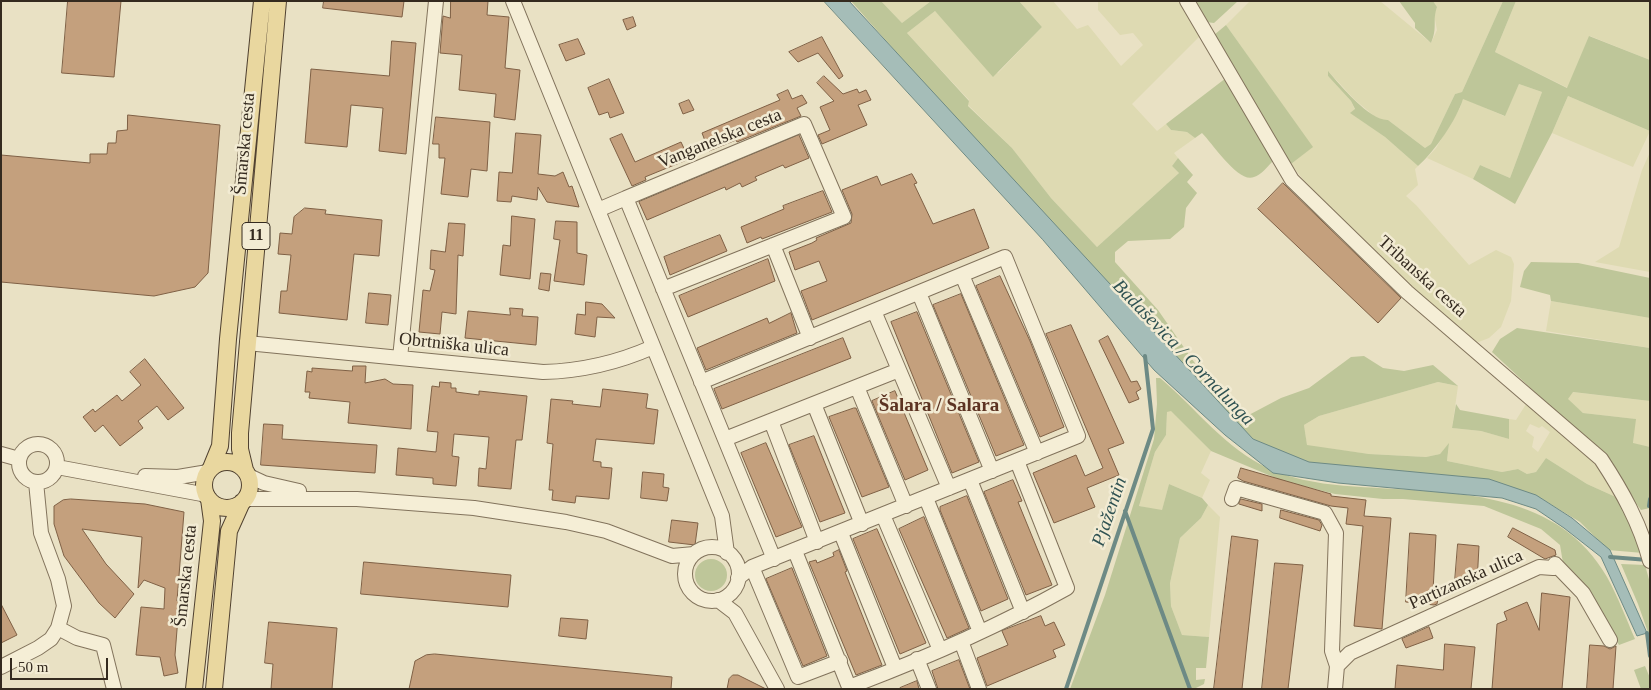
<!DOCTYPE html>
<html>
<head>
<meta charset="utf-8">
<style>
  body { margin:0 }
  #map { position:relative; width:1651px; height:690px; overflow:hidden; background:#e9e1c4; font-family:Georgia,serif }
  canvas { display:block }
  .frame { position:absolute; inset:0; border:2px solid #342a1f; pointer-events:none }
  .scale { position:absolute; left:10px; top:658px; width:98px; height:22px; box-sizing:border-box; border:2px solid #342a1f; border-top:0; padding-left:6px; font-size:15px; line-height:18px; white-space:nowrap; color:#342a1f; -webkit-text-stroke:4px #f2ebd3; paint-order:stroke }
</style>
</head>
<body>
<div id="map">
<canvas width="1651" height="690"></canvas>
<div class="frame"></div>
<div class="scale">50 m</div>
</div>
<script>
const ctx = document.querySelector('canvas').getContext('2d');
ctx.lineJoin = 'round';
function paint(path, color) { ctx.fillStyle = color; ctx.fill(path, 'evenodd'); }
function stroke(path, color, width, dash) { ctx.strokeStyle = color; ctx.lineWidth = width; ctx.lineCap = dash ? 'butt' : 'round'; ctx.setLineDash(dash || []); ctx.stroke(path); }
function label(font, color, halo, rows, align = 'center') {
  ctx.font = font + ' Georgia,serif'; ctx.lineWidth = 5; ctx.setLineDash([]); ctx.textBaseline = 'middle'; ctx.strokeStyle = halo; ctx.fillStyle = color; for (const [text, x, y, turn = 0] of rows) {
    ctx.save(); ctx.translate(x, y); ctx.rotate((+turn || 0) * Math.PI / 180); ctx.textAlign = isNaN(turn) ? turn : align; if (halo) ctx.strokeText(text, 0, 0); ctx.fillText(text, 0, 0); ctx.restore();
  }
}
const farmland = new Path2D(`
  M881,1H931L902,23Z
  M1019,1H1053L1077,29L1088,25L1121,66L1143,45L1133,33L1120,35L1098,10V1H1179L1201,35L1132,104L1157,131L1166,124L1171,130L1187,132L1195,138L1174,153L1178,158L1172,166L1179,173L1097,247L1051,198L1012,148L968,105L969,100L907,33L935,11L998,73L1042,27Z
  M1250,1H1380L1431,43L1437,30L1434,14L1437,7L1433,1H1503L1462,92L1455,94L1431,144L1425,148L1388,120L1380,121L1354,99L1329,72L1328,76L1351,101L1355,110L1351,113L1385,137L1418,166L1415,169L1418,185L1406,196L1416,205L1469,265L1496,250L1511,257L1514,264L1511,301L1501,327L1489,338L1476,343L1405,282L1305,182L1291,164L1312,147L1226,25Z
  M1516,1H1650V60L1590,36L1568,88L1495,52Z
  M1519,84L1542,92L1510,178L1480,165L1473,179L1427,158L1436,148L1460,108L1463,98L1504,116Z
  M1568,96L1650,131L1633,167L1552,133Z
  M1650,152V272L1595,262L1619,247L1642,170Z
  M1551,301L1650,318V348L1546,331Z
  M1438,382L1458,386L1452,428L1481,431L1509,439V419L1516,420L1528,401L1597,465L1618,498L1587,484L1546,458L1536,472L1527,474L1518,469L1502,472L1447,461L1449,444L1440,454L1426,457L1369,454L1307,446L1304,425L1319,416ZM1530,424L1539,428L1542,426L1550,432L1538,452L1532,447L1534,437L1526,431Z
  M1572,392L1650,401V447L1633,444L1635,419L1583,413L1567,400Z
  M1171,410L1211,451L1201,473L1210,480L1202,498L1169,484L1162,511L1139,506L1155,452L1166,435L1167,412Z
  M1208,505L1220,517L1209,637L1182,635L1171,606L1170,583L1180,538L1201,518Z`);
const green = new Path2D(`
  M851,1H881L902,23L931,1H1019L1042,27L993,77L935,11L907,33L969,101L968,106L1012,148L1051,198L1097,247L1179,173L1172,166L1178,158L1193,175L1187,182L1197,193L1186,208L1184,227L1170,239L1128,241L1115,252V262L1158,310L1201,372L1230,405L1240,411L1245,417L1281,398L1309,388L1351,357L1364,356L1383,368L1404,371L1433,365L1458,386L1438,382L1319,416L1304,425L1307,445L1369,454L1426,457L1440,454L1449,443L1447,461L1502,472L1518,469L1527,474L1536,472L1546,458L1587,484L1618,498L1643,553L1608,550L1580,522L1542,499L1330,470L1266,449L1248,435L925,85Z
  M1192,1H1238L1214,23L1206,22Z
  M1399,1H1433L1437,7C1432,21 1438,27 1431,43L1415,28V23Z
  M1503,1H1516L1495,52L1567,88L1589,36L1650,60V131L1568,96L1552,133L1515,204L1473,179L1480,165L1510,178L1542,92L1519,84L1505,116L1463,99C1457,119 1435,151 1418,166L1385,137L1350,113L1355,109L1351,101L1328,76V71C1340,85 1370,121 1388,120L1425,148L1431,144L1455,94L1462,92Z
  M1226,25L1313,147L1291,164L1214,35Z
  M1226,78L1273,156L1272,162C1267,167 1261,175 1254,177C1239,184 1213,144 1202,133L1195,138L1187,132L1171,130L1166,124Z
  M1531,262L1578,263L1650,278V318L1551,301L1550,295L1520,287L1524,271Z
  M1517,328L1650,348V401L1573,392L1568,399L1583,413L1636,419L1633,443L1650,447V508L1641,510C1598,450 1545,401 1492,352L1500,339Z
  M1156,378H1160C1196,408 1225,449 1270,469C1304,484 1342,486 1378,488C1462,493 1559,493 1607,577C1618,597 1626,618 1635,639L1619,645L1585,586L1563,563L1560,545L1541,529L1484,506L1403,499H1383L1335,494L1283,481L1211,451L1171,411L1167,412L1166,435L1155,452L1139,506L1162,510L1169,484L1202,498L1208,505L1201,518L1180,538L1170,583L1171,606L1182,635L1209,637L1206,668H1196V680L1205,679L1204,684L1194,689H1070L1105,595L1154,439L1157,404Z
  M1456,404L1460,410L1509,419V439L1481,431L1452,428Z
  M695 575a16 16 0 1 1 32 0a16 16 0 1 1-32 0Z
  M1621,564L1645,565L1650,583L1649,635L1638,604Z
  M1645,666L1650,678V689H1641L1634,670Z`);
const water = new Path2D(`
  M824,1H849L1253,439L1309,462L1489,479L1536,495L1572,518L1610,550L1647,633L1637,636L1601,557L1564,528L1536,509L1502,498L1338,483L1273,473L1225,435L1154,370L1043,240Z`);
const stream = new Path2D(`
  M1649,506L1650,499
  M1125,511L1190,689
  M1610,557L1648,560
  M1647,633L1650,656
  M1066,689L1153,429L1145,356`);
const building = new Path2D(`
  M68,1H121L114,77L62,73Z
  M324,1H404L402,17L323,8Z
  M451,1H488L487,15L509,17L505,68L520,70L515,120L494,117L496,94L459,90L462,55L440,53L443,16L450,18Z
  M633,17L636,26L627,30L623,20Z
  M822,37L843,76L839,79L818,53L798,62L789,52Z
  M578,39L585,54L566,61L559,45Z
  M392,41L416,43L406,154L379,151L383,108L351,105L347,147L305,143L311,69L389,76Z
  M824,76L843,94L857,89L859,93L866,90L871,100L858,105L867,125L822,144L818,135L830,130L820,107L834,101L817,83Z
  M609,79L624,113L610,118L608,112L599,115L588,88Z
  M788,90L792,99L802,95L807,103L797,108L801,116L737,142L736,140L709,151L702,133L780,100L777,95Z
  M689,100L694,110L683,114L679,104Z
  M128,115L220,125L208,273L195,287L154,296L1,282V155L90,163V154H107L108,143H116L117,131L127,130Z
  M436,117L490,122L487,171L471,169L468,197L441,194L445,158H439V144H433Z
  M516,133L541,135L538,174L555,176L563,172L569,187L572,186L579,207L547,202L538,187L537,200L512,196L511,202L497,201L499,172L512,173Z
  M622,134L635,162L681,142L689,159L645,177L646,180L632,186L610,139Z
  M799,135L809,158L785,168L783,165L755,177L757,180L742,187L740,183L726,190L725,187L647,220L639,202Z
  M912,174L917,183L914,184L933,224L974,209L989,248L812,320L801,291L827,281L819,261L795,270L789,252L812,243L817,240L816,238L851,223L852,214L842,190L877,176L881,185Z
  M1283,183L1401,298L1378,323L1258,209Z
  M823,191L832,212L762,239L761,237L747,243L741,227L784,209L783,206Z
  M305,208L326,210L325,214L382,220L379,256L354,254L347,320L279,313L281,291H287L291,255L278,254L280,233L292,234L294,217Z
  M512,216L535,219L530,279L500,275L503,245L510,246Z
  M556,221L577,222V253L587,255L584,285L554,281L560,240L554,239Z
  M449,223L465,224L463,256L458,255L456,314L442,312L440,334L419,332L423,290L430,291L435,270L430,269L431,250L445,252Z
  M720,235L727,251L670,275L664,257Z
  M768,259L775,281L688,317L679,296Z
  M541,273L551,274L549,291L539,289Z
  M1000,276L1030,341L1064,427L1040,437L976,286Z
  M369,293L391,295L388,325L366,323Z
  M961,294L1024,445L996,456L933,305Z
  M586,302L602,304L615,318L597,317L595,337L575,334L577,314L585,315Z
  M510,308L523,309L522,316L538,317L536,345L465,338L468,311L510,315Z
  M917,312L979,462L952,473L891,322Z
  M791,313L797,333L706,370L697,348L767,318L769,323Z
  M1071,325L1124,443L1108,449L1119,475L1087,488L1095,507L1054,523L1033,473L1076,455L1085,476L1103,468L1046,334Z
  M1108,336L1131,382L1137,381L1141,389L1136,392L1139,399L1129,403L1099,341Z
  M843,338L851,358L722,409L714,389Z
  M145,359L184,408L168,420L157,406L138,421L143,428L120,446L103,425L95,432L83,417L93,409L95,412L117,395L122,401L141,385L130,372Z
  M353,366H366L365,383L385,379L393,384L413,385L411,429L348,423L350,402L309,398L310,392H305L307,371L312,372V368L352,371Z
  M440,382L451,383V388H456V392L479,395V391L527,396L522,440H516L511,489L478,486L479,468L486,469L489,437L454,434L452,456L459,457L456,486L433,484V478L396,475L398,448L436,452L438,432L427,431L432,386L439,387Z
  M603,389L648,394L646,408L658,410L654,444L596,439L593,461L601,462V467L612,468L609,499L576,496L575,503L552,500L553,490H549L553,444L547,443L551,399L573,401L572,404L600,407Z
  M895,391L928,470L905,480L872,401Z
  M854,408H856L889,487L862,497L829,417Z
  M264,424L283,425L282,439L377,445L375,473L261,465Z
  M814,436L845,513L820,522L789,445Z
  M766,443L802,527L776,537L741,453Z
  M1241,468L1331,494V496L1366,500L1364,516L1391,518L1382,629L1354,626L1363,526L1346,524L1348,508L1331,506L1243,481L1238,478Z
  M643,472L664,474L663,487L669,488L667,501L641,498Z
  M1013,480L1022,501L1018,502L1052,585L1026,595L984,492Z
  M967,496L1008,599L981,611L940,510V507Z
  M71,499L145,504L184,512L177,601L185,602L184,618L178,617L175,655L178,673L164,676L160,657L136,655L141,607L164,609L165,588L144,580L138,588L142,537L82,529L106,564L134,594L115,618L99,603L64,556L54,524V506L63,500Z
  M1241,499L1262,504V511L1239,504Z
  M1281,510L1319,520L1322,525L1320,531L1280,518Z
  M924,517L969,628L947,638L899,529Z
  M672,520L698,523L695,545L669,542Z
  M1513,528L1555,550L1556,555L1545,559L1508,537Z
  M877,529L926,643L900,654L853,539Z
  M1410,533L1436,535L1433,591L1439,593L1437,604L1434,605L1406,602Z
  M1232,536L1258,540L1242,689H1214Z
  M1458,544L1479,546L1477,583L1455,581Z
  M839,550L847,571L845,572L882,665L856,675L809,562L816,560L817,563L834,556L833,553Z
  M364,562L511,575L508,607L361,594Z
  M1275,563L1303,565L1288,689H1262Z
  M792,568L827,656L803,666L766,579Z
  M1542,593L1570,597L1562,689H1492L1497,624L1507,620L1504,612L1527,602L1539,630Z
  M1,604L17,635L1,643Z
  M1041,616L1045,626L1054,622L1065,645L1053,650L1056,657L987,686L977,658L1008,645L1002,631Z
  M561,618L588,620L586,639L559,636Z
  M269,622L337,628L332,689H271L273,664L265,663Z
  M1429,627L1433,638L1406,648L1402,639Z
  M1445,644L1475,647L1471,689H1395L1397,665L1443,670Z
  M1590,645L1604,646L1610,649L1616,646L1613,689H1587Z
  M435,654L672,677L671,689H409L415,661L426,655Z
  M959,660L970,689H938L932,671Z
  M733,675H738L766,689H727L729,679Z
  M917,681L919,689H900V688Z`);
const minor = new Path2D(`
  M513,1L722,516L727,553
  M1187,1L1292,180L1407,292L1601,459C1622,491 1640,523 1650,561
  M626,198L804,124L844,217L663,289
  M598,210L626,198L774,559
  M773,245L810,338
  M962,275L1037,453
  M919,293L992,471
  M874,311L949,488
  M247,343L543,372C583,371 617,363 653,347
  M400,358L436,1
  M701,382L1005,257L1078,436L752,567L738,578
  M857,387L906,506
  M814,404L862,524
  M771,421L817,542
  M725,439L899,370
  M19 463a19 19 0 1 1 38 0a19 19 0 1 1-38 0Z
  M1,454L19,459
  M57,467L207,495
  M145,476L178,477L208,472
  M249,476L264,483L299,491
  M970,480L1023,612
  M926,498L980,632
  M245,499H357L474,508L566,522L606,531L672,556L694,554
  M1232,499L1236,488L1325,513L1336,533L1332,651L1337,666L1335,689
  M883,515L940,650
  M841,533L895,668
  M685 574a27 27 0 1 1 54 0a27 27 0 1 1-54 0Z
  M795,551L849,687C924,659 997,627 1067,588L1017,461
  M752,567L798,677L840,661
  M718,600L735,613L777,689
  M58,628L77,638L103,645L114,689
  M961,641L979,689
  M917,659L929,689
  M1337,666L1350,653L1539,567L1553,568L1555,564L1583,593L1610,640
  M1,667L38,648L51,639L58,628L64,606L58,579L41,533L36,482`);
const major = new Path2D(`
  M204 485a23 23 0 1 1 46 0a23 23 0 1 1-46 0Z
  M211,468L220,446L228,339L262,1
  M245,470L240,449V433L278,1
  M194,689L212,521L209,499
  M214,689L229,531L242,502`);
const shields = [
  [256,236,28]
];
const shieldNames = [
  ["11",256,236]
];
const streetNames = [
  ["Vanganelska cesta",720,139,-22],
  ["Šmarska cesta",245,144,-85],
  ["Tribanska cesta",1422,277,42],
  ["Obrtniška ulica",454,345,6],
  ["Šmarska cesta",186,576,-84],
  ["Partizanska ulica",1466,580,-24]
];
const waterNames = [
  ["Badaševica / Cornalunga",1183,353,46],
  ["Pjažentin",1110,512,-71]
];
const neighbourhoodNames = [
  ["Šalara / Salara",939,406]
];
paint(farmland, '#dedab2');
paint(green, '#bec699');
paint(water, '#a5bdb8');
stroke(water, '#6d8a85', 1);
stroke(stream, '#6d8a85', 4);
paint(building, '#c4a07d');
stroke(building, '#7f6045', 1);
stroke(minor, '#82735c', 16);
stroke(major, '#504130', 18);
stroke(minor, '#f5eed6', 14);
stroke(major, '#e9d79f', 16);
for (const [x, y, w] of shields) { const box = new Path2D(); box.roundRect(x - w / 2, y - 13.5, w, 27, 4); ctx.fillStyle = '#f2ebd3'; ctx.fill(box); stroke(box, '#342a1f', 1); }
label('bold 16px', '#342a1f', null, shieldNames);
label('18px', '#342a1f', '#f2ebd3', streetNames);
label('italic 19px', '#2f5252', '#f2ebd3', waterNames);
label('bold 19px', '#5c3322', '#f2ebd3', neighbourhoodNames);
</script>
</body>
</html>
